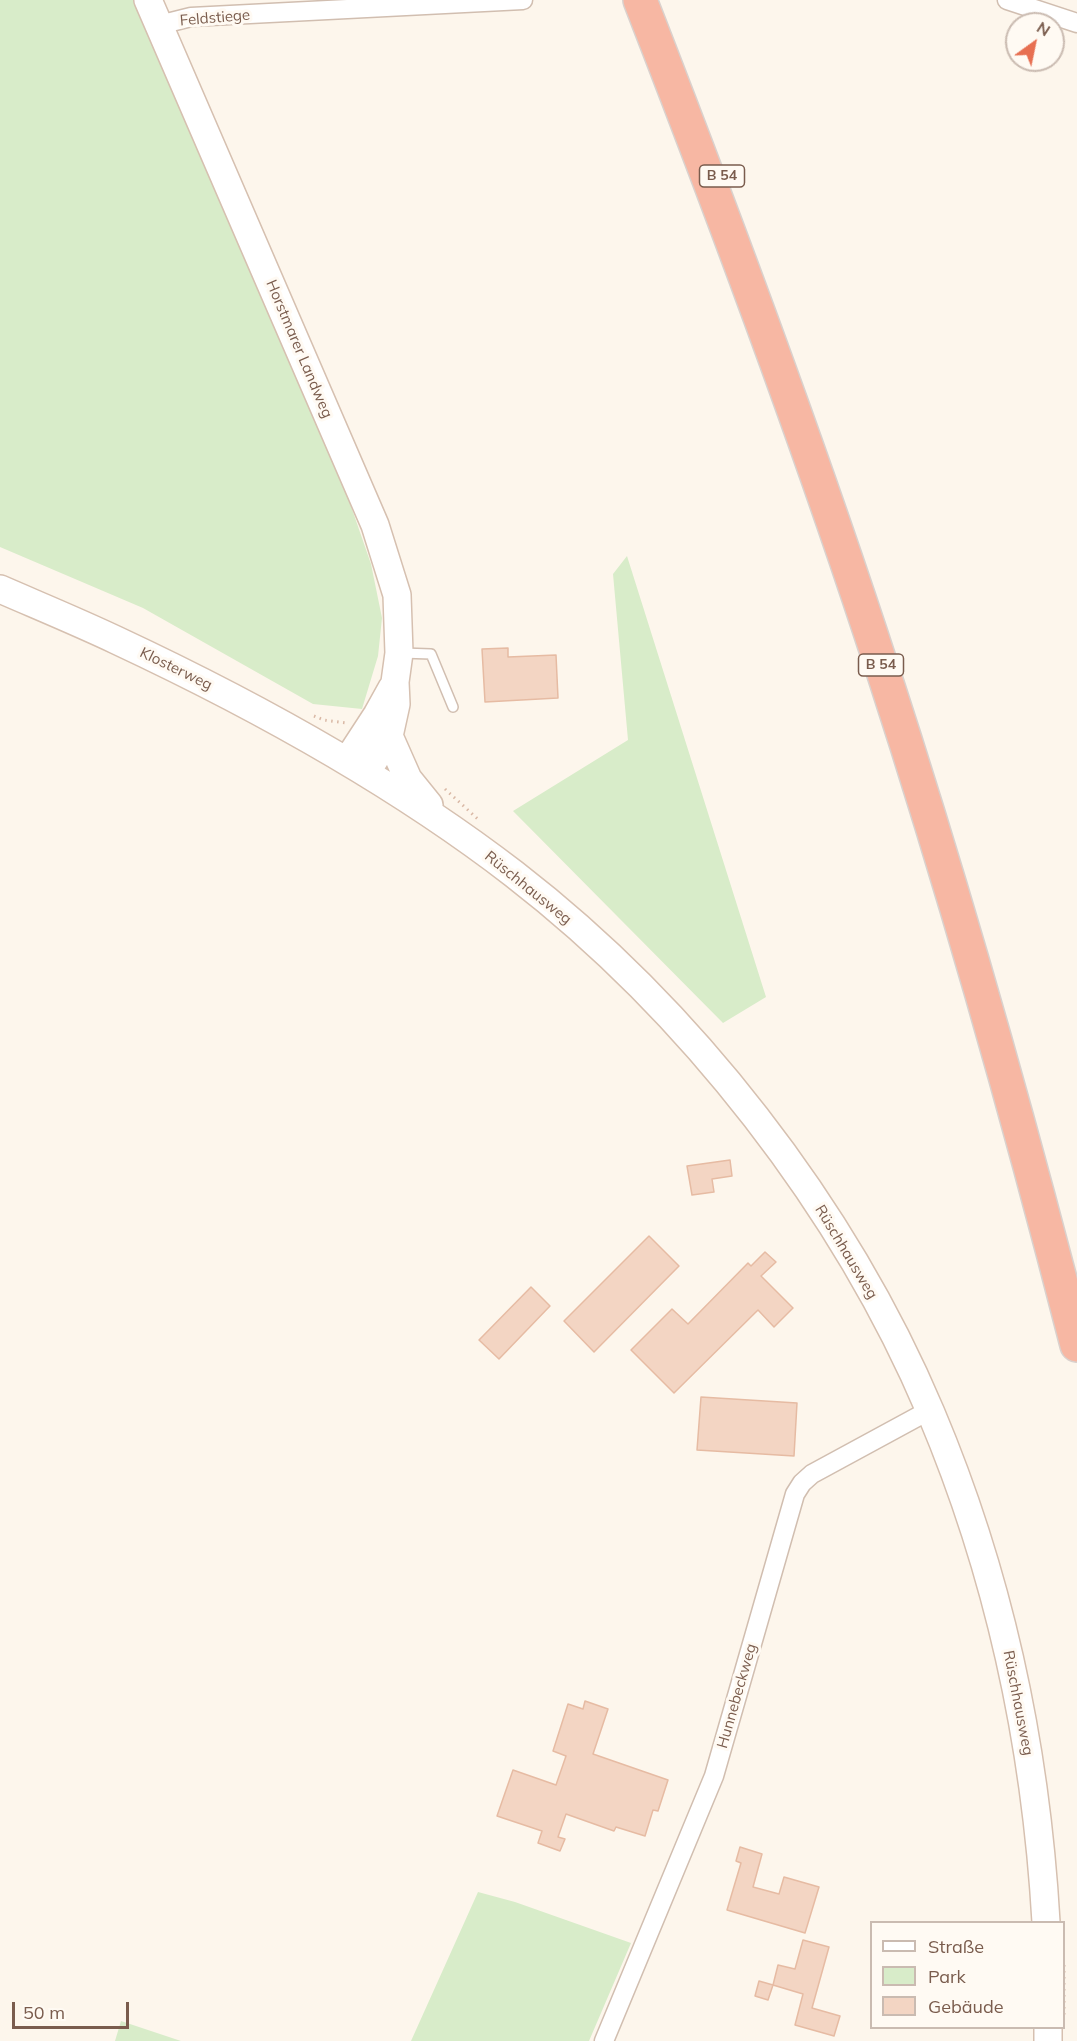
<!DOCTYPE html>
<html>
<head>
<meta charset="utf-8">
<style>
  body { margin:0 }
  #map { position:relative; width:1077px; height:2041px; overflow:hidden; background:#fdf6ec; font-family:Mulish,sans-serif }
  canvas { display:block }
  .legend { position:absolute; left:870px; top:1921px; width:195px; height:108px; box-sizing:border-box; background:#fffaf3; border:2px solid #cabbb1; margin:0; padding:8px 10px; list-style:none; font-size:18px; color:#7a5c4d }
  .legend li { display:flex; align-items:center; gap:12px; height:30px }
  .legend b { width:30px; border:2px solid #cabbb1 }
  .north { position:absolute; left:1005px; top:12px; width:60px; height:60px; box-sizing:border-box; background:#fffaf3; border:2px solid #cabbb1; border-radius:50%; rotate:33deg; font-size:16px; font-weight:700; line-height:24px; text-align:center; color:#7a5c4d }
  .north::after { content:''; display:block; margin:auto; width:21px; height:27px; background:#e76f51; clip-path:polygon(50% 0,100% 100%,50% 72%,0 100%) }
  .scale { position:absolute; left:12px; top:2002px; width:117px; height:27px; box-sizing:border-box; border:3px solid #7a5c4d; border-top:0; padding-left:8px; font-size:18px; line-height:21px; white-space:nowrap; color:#7a5c4d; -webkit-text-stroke:4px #fffaf3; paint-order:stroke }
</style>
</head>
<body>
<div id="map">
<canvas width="1077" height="2041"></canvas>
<ul class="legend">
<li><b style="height:8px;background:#fff"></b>Straße</li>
<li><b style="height:16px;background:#d8ecc9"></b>Park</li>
<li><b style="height:16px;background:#f3d5c3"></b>Gebäude</li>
</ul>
<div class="north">N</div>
<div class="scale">50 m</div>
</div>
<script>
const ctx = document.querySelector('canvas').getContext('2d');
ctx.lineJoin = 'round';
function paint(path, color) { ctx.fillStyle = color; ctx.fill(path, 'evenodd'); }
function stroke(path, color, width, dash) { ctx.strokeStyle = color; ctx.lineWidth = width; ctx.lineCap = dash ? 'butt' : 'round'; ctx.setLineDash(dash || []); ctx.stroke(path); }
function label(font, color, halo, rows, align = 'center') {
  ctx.font = font + ' Mulish,sans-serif'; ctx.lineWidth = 6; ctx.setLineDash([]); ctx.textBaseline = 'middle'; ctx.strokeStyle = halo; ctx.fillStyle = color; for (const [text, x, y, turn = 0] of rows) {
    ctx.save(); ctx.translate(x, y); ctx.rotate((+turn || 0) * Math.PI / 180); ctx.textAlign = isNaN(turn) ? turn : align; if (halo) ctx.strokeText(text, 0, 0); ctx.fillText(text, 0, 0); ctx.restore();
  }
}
const green = new Path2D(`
  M0,0H136L344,486L371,564L382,618L378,656L362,709L313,704L143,608L0,547Z
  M627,556L766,997L723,1023L513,811L628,740L613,574Z
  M478,1892L515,1902L631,1943L589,2041H411Z
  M121,2021L181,2041H115Z`);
const building = new Path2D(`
  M508,648V657L556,655L558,698L485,702L482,649Z
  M730,1160L732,1176L712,1179L714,1192L692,1195L687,1166Z
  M649,1236L679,1266L594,1352L564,1321Z
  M765,1252L776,1262L761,1276L793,1308L774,1327L758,1310L674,1393L631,1350L672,1309L688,1324L748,1263L751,1266Z
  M531,1287L550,1306L499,1359L479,1340Z
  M701,1397L797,1403L794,1456L697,1450Z
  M585,1701L608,1709L593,1754L668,1780L658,1811L653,1810L645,1836L616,1827L614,1831L566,1814L558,1837L565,1839L560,1851L538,1843L542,1831L497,1816L513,1770L556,1785L566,1756L553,1751L568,1704L583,1709Z
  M740,1847L762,1854L753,1887L779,1894L784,1877L819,1887L805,1933L727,1910L741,1863L736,1861Z
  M803,1940L829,1947L812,2008L840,2016L834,2036L795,2025L803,1994L773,1985L768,2000L755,1996L759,1981L773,1985L778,1965L795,1969Z`);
const path = new Path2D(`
  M314,716L324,720L346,723
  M445,789L480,821
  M1064,1965V2015`);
const lane = new Path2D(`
  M402,653L431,654L453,707`);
const street = new Path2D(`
  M1007,0L1077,23
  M159,25L191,17L523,0
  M604,2041L714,1776L795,1494L802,1483L812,1474L930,1410`);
const secondary = new Path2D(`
  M148,0L375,525L397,595L399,653L395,682L396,704L389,736L366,773
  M0,589C39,606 78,622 116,640C255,705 392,780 514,874C690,1010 844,1207 931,1413C999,1574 1036,1747 1046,1922
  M389,736L408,779L429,805
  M347,761L377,715L392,688
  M1048,2041V2028`);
const highway = new Path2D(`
  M640,0C726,221 809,443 882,668C955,892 1019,1118 1077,1345`);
const shields = [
  [722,176,45],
  [881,665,45]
];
const shieldNames = [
  ["B 54",722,176],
  ["B 54",881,665]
];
const streetNames = [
  ["Feldstiege",215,18,-5],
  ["Horstmarer Landweg",299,349,67],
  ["Klosterweg",176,669,26],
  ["Rüschhausweg",528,888,39],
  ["Rüschhausweg",846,1252,59],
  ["Hunnebeckweg",737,1696,-74],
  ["Rüschhausweg",1018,1703,79]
];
paint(green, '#d8ecc9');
paint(building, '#f3d5c3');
stroke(building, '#e6bba3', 1.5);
stroke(lane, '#d1beb0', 12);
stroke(street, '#d1beb0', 21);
stroke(secondary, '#d6c0b0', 30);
stroke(highway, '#dad1cd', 36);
stroke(path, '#d9b8a5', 3, [1.5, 4.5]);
stroke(lane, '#fff', 9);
stroke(street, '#fff', 18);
stroke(secondary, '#fff', 27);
stroke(highway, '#f7b7a3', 33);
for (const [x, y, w] of shields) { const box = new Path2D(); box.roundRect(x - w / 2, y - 11, w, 22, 4.5); ctx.fillStyle = '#fffaf3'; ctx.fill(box); stroke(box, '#7a5c4d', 1.5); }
label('bold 14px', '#7a5c4d', null, shieldNames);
label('15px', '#7a5c4d', '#fffaf3', streetNames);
</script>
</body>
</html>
